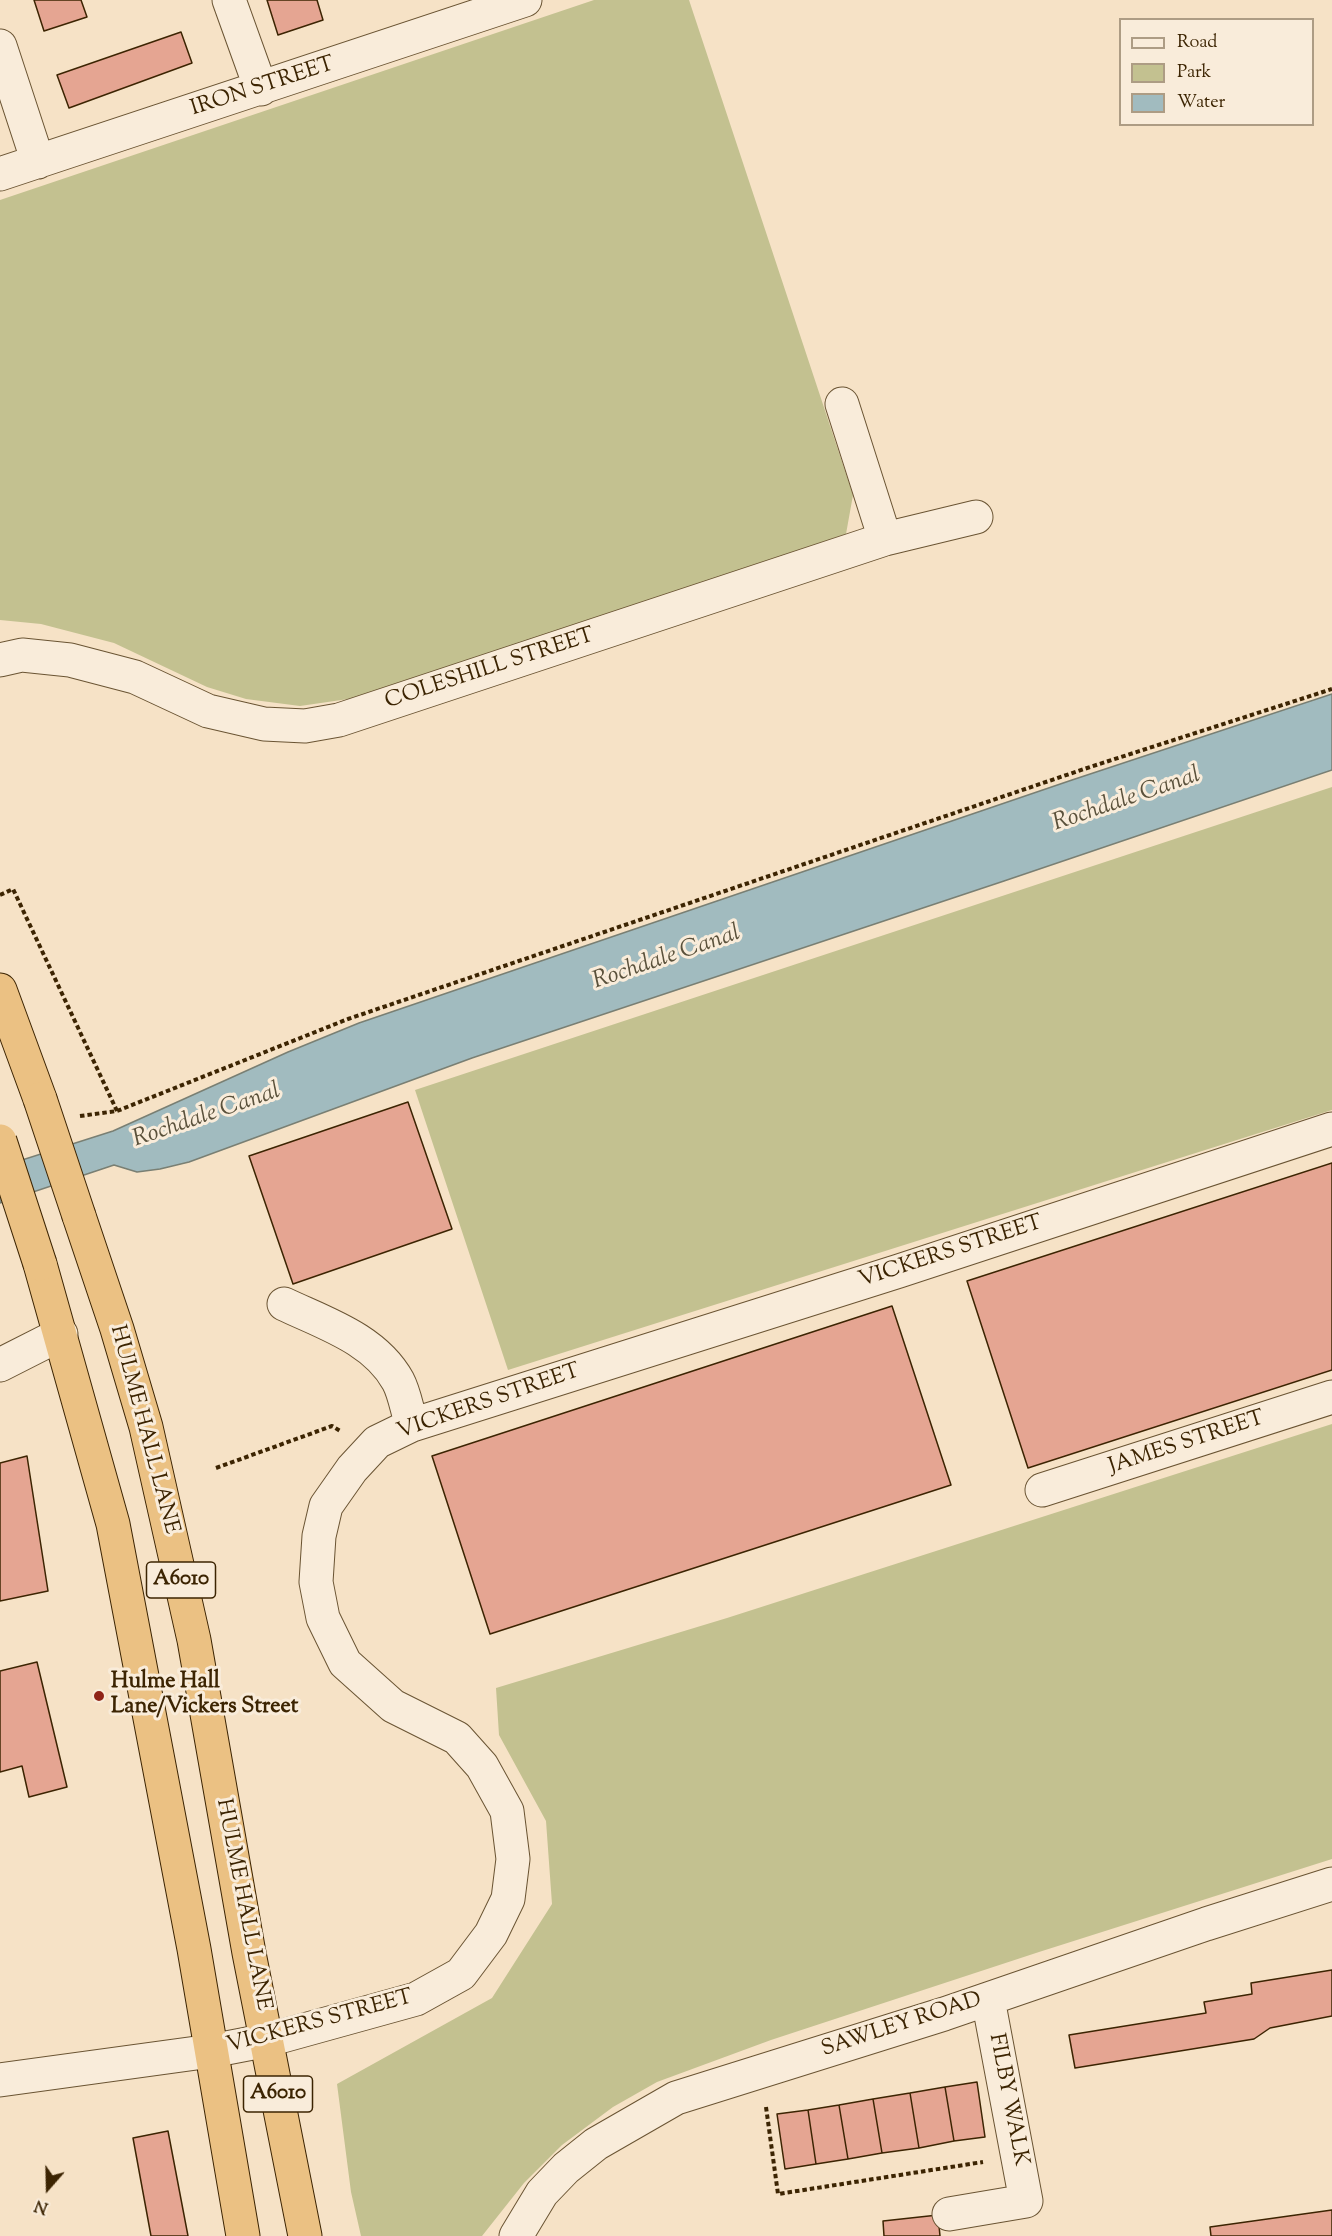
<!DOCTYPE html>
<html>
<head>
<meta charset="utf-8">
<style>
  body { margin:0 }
  #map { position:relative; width:1332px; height:2236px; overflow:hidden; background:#f6e2c6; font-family:"Sorts Mill Goudy",serif }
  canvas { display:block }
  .legend { position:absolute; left:1119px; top:18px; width:195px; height:108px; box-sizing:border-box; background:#f9ecda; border:2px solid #ad9c84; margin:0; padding:8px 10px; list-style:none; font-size:18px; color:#3c2402 }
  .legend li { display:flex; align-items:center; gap:12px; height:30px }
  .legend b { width:30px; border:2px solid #ad9c84 }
  .north { position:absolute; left:18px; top:2158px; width:60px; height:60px; -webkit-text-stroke:4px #f9ecda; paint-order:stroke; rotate:200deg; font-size:16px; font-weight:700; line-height:24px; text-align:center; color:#3c2402 }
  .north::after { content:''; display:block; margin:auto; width:21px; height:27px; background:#3c2402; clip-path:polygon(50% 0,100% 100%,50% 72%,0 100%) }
</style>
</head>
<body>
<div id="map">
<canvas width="1332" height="2236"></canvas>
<ul class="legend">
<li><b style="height:8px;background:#f9ecda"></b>Road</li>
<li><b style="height:16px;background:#c3c190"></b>Park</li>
<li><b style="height:16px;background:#a1bbbf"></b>Water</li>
</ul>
<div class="north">N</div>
</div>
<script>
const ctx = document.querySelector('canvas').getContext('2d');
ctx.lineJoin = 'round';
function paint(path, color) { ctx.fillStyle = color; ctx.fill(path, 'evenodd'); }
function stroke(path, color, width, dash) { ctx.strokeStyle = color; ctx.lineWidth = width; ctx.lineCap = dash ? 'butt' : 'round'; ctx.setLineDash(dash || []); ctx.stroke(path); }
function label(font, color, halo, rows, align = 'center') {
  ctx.font = font + ' "Sorts Mill Goudy",serif'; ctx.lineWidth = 6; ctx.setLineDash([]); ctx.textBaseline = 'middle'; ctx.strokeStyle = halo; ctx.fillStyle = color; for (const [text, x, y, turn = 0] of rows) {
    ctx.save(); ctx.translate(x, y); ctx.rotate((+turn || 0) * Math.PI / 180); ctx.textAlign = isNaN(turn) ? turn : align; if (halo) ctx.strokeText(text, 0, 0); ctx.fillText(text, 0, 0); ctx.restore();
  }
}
const green = new Path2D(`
  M594,0H689L853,495L846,534L369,696L300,706L246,699L207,687L114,643L41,624L0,620V200Z
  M1332,787V1110L508,1370L415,1090Z
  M1332,1424V1859L1039,1952L771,2040L657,2082L613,2107L562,2145L524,2183L482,2236H361L351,2192L337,2084L492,1998L552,1904L546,1821L499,1735L496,1688L727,1618Z`);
const water = new Path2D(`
  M1332,694V770L1004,881L472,1058L189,1162L160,1169L137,1172L114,1165L0,1203V1167L113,1131L288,1052L359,1023L1072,780Z`);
const building = new Path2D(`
  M34,0H81L87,17L44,31Z
  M267,0H317L323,20L278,35Z
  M181,32L192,63L69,108L57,75Z
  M408,1102L452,1229L293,1284L249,1156Z
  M1332,1163V1370L1028,1468L967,1281Z
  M892,1306L951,1485L490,1634L432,1456Z
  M27,1456L48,1591L0,1601V1463Z
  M37,1662L67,1787L29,1797L22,1766L0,1772V1671Z
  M1332,1970V2016L1270,2028L1254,2039L1075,2068L1069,2035L1206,2013L1204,2002L1252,1994L1251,1983Z
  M977,2082L985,2137L954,2141L945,2087Z
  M945,2087L954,2141L919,2148L910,2093Z
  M910,2093L919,2148L882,2153L873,2099Z
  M873,2099L882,2153L848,2159L839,2105Z
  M839,2105L848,2159L816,2164L808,2110Z
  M808,2110L816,2164L785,2169L777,2114Z
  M168,2131L188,2236H151L133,2138Z
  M1332,2210V2236H1211L1210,2227Z
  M938,2215L940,2236H884L883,2221Z`);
const path = new Path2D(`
  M0,895L13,889L117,1111
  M80,1116L117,1111L348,1019L1090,767L1332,689
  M216,1468L332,1426L342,1432
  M766,2107L778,2194L983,2162`);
const minor = new Path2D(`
  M229,0L261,89
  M0,46L38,162
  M0,174L525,0
  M842,404L885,539
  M0,660L22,655L70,660L135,677L208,711L264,724L305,726L339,720L885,539L976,517
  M284,1304C324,1323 375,1339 398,1381C405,1394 407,1411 412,1425
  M0,1365L61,1334
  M1042,1490L1332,1397
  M0,2080L211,2051L268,2040L416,1999L461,1974L491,1934L508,1899L513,1859L507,1811L482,1766L457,1738L393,1706L345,1663L323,1618L316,1582L319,1536L326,1506L352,1469L377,1442L412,1425L899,1271L1332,1129
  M949,2214L1026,2201L988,1999
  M516,2236L542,2193L566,2168L596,2144L676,2098L944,2014L1206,1924L1332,1884`);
const highway = new Path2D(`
  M0,990L40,1099
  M79,1216L117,1329L146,1427L194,1640L249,1953L305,2236
  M40,1264L113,1524L194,1949L243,2236`);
const highwayBridge = new Path2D(`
  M40,1099L79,1216
  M0,1141L40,1264`);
const markers = [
  [99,1696,6,"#8f2418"]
];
const shields = [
  [181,1580,69],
  [278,2094,69]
];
const shieldNames = [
  ["A6010",181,1580],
  ["A6010",278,2094]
];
const streetNames = [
  ["IRON STREET",263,88,-18],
  ["COLESHILL STREET",490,670,-18],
  ["VICKERS STREET",951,1253,-18],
  ["VICKERS STREET",489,1403,-19],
  ["HULME HALL LANE",143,1430,75],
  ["JAMES STREET",1187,1444,-18],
  ["HULME HALL LANE",242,1905,79],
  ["VICKERS STREET",320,2023,-15],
  ["SAWLEY ROAD",902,2026,-18],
  ["FILBY WALK",1007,2100,79]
];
const poiNames = [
  ["Hulme Hall",111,1683],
  ["Lane/Vickers Street",111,1708]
];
const waterNames = [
  ["Rochdale Canal",1127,801,-19],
  ["Rochdale Canal",667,959,-19],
  ["Rochdale Canal",207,1117,-19]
];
paint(green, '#c3c190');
paint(water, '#a1bbbf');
stroke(water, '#797f73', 1.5);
paint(building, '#e5a592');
stroke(building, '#3c2402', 1.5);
stroke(minor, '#6a5433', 35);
stroke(highway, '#3c2402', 35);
stroke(path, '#3c2402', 4, [4.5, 3]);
stroke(minor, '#f9ecda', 33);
stroke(highway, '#ebc183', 33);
stroke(highwayBridge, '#3c2402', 35, []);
stroke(highwayBridge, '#ebc183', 33);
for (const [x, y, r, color] of markers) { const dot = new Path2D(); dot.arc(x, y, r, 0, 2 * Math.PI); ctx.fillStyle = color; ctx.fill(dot); stroke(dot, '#f9ecda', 2); }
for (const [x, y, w] of shields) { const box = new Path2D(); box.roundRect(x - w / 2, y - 18, w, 36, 4.5); ctx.fillStyle = '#f9ecda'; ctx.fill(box); stroke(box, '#3c2402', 1.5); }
label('bold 21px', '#3c2402', null, shieldNames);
label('22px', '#3c2402', '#f9ecda', streetNames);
label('bold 22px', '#3c2402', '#f9ecda', poiNames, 'left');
label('italic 24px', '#5a513b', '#f9ecda', waterNames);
</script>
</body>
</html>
